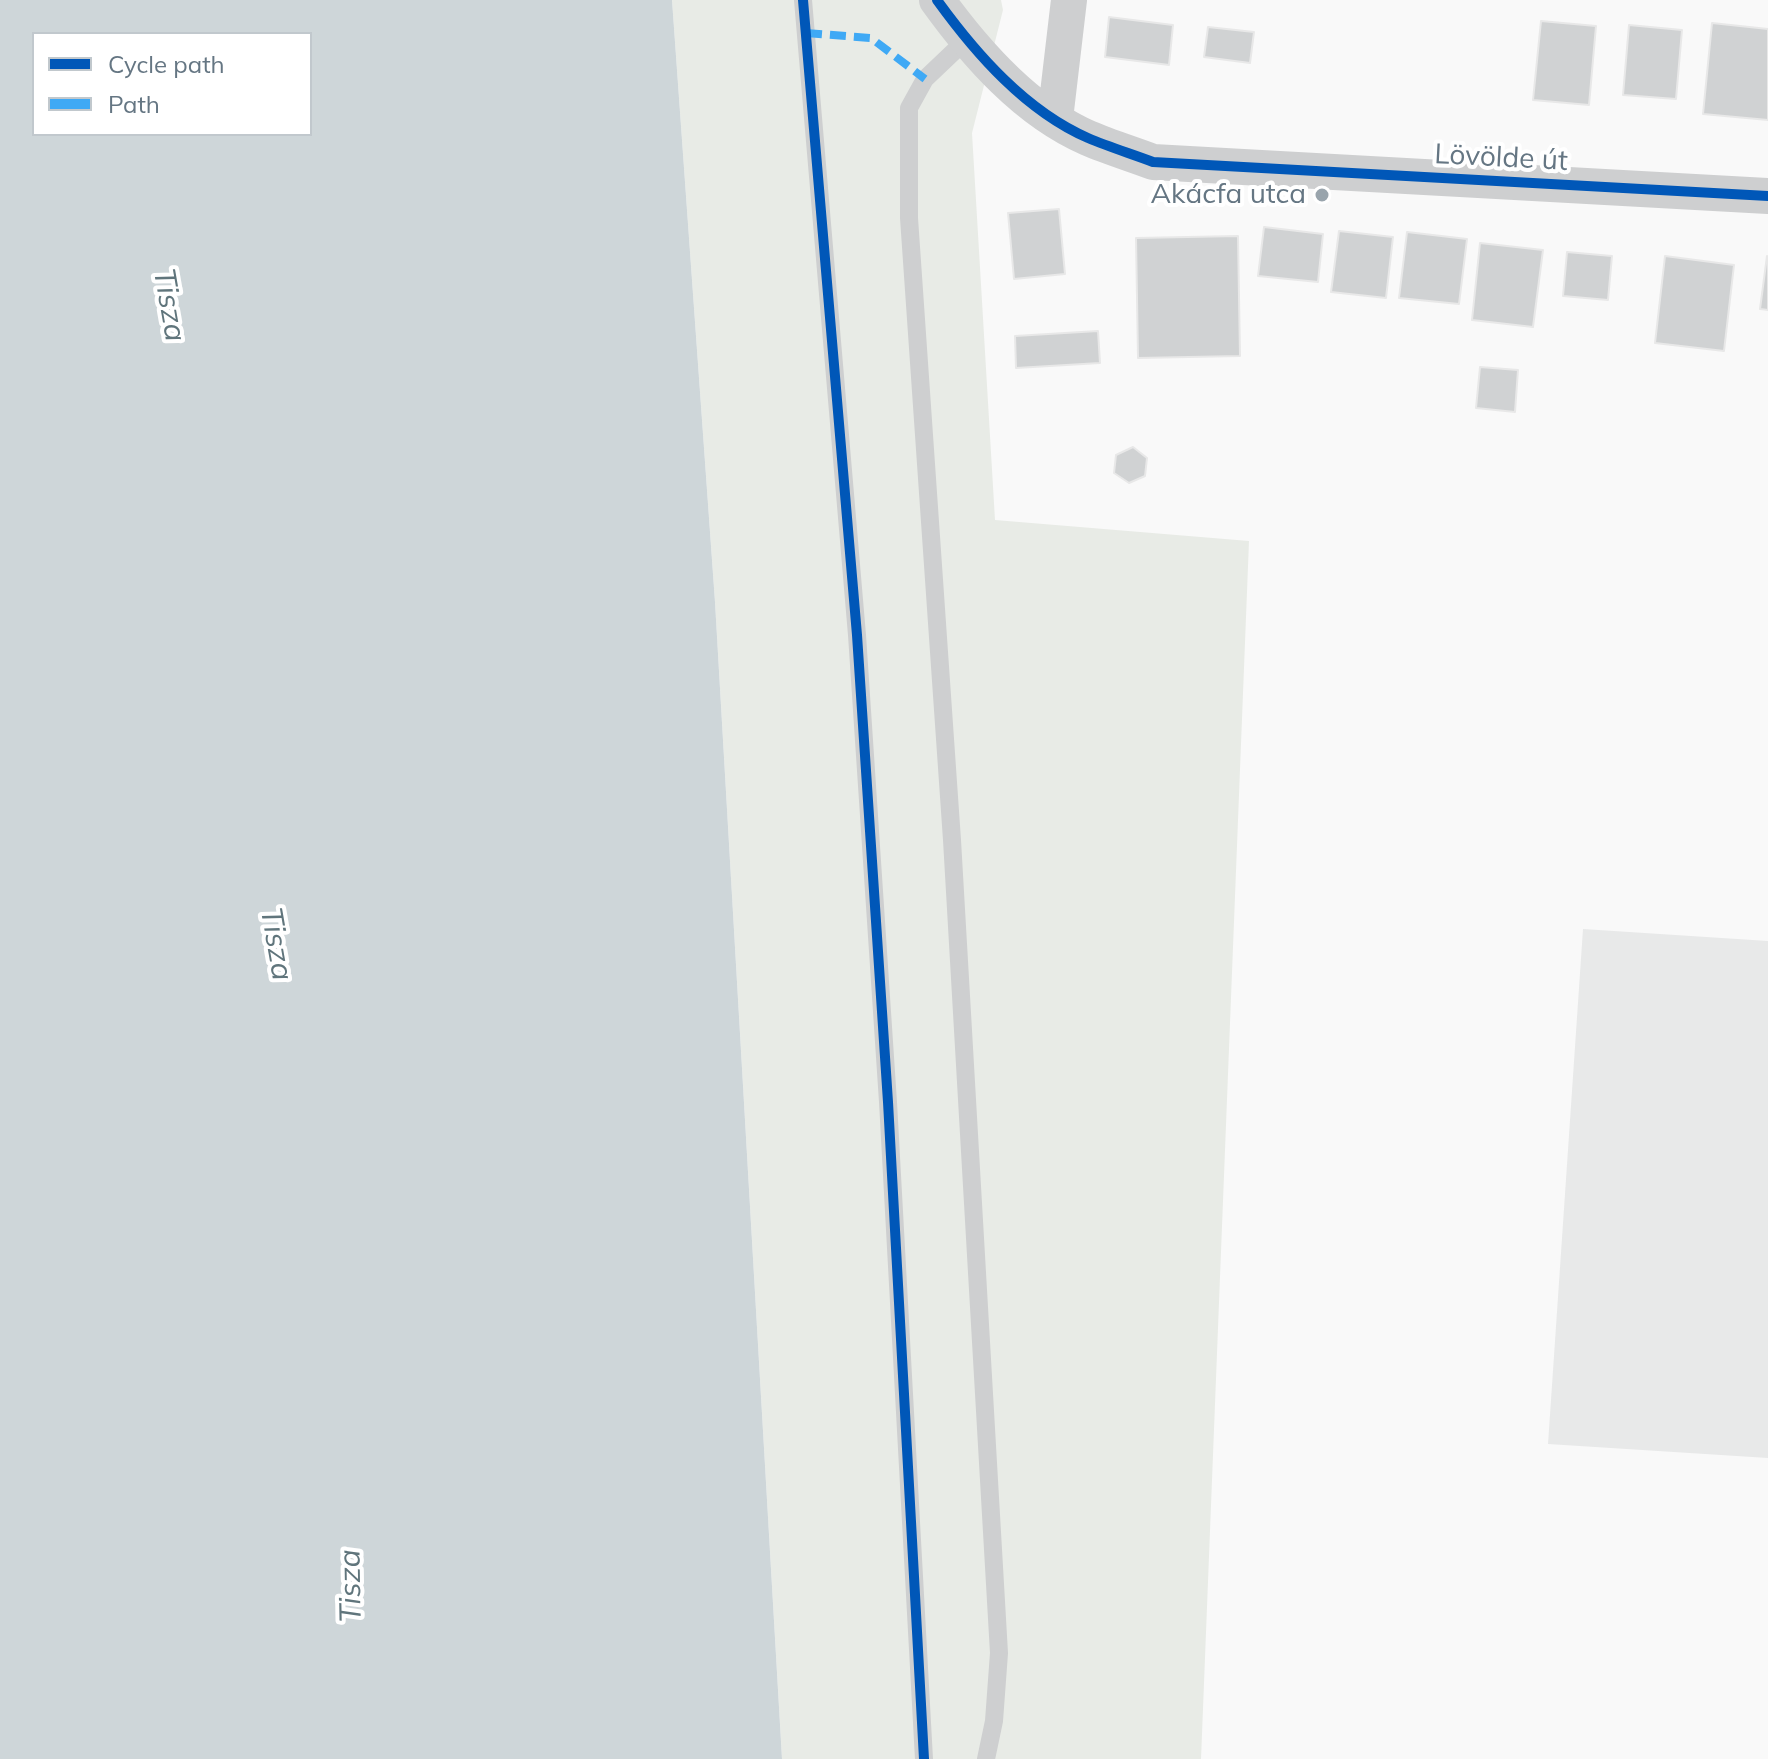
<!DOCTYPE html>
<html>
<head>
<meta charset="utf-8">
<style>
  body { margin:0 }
  #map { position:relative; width:1768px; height:1759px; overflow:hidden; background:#f9f9f9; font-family:Mulish,sans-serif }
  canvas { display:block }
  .legend { position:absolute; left:32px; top:32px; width:280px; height:104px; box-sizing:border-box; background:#fff; border:2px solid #c1c8cd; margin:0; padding:10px 14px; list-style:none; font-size:24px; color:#657683 }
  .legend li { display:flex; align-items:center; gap:16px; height:40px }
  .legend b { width:40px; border:2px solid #c1c8cd }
</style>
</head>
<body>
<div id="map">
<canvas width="1768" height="1759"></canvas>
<ul class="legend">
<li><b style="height:10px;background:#0057b8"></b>Cycle path</li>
<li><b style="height:10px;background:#3fa9f5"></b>Path</li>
</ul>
</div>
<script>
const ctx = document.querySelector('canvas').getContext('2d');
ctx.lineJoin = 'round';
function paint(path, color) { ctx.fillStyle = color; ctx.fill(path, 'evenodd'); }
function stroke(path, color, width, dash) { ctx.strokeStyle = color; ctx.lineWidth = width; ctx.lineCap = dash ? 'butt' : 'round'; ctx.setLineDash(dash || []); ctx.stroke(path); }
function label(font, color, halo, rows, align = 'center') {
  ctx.font = font + ' Mulish,sans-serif'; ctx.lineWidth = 8; ctx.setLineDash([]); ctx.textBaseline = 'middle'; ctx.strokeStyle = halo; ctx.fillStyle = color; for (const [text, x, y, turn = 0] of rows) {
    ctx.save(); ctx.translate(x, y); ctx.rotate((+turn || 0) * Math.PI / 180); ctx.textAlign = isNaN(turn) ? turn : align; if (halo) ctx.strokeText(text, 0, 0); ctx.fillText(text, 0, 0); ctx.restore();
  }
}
const built = new Path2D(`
  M1583,929L1768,941V1458L1548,1444Z`);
const green = new Path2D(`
  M672,0H1001L1003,10L972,133L995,520L1249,541L1201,1759H782L715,602Z`);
const water = new Path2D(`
  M0,0H672L715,602L782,1759H0ZM34,34H310V134H34Z`);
const building = new Path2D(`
  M1109,17L1173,25L1169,65L1105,57Z
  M1541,21L1596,26L1589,105L1533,100Z
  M1712,23L1768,29V120L1703,114Z
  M1629,25L1682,30L1676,99L1623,95Z
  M1208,27L1254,32L1250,63L1204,57Z
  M1059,209L1065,274L1014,279L1008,213Z
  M1264,227L1323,234L1318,282L1258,276Z
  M1339,231L1393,237L1386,298L1331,292Z
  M1407,232L1467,239L1459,304L1399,298Z
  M1238,236L1240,356L1138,358L1136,238Z
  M1480,243L1543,250L1533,327L1472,320Z
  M1567,252L1612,256L1608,300L1563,296Z
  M1665,256L1734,265L1724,351L1655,343Z
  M1767,256L1768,257V310L1760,309Z
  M1098,331L1100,363L1016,368L1015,336Z
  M1480,367L1518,370L1515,412L1476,408Z
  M1133,447L1147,458L1145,476L1129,483L1114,473L1116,455Z`);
const service = new Path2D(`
  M803,0L857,635L888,1102L924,1759
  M966,40L925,79L909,108V218L952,840L999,1653L994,1721L986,1759`);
const minor = new Path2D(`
  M937,0C976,54 1026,111 1088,138C1109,147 1132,154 1153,162L1768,196
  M1055,119L1069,0`);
const quiet = new Path2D(`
  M806,33L871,38L925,79`);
const cycleway = new Path2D(`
  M803,0L857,635L888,1102L924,1759
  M937,0C976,54 1026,111 1088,138C1109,147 1132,154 1153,162L1768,196`);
const markers = [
  [1322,195,8,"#99a4ac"]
];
const streetNames = [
  ["Lövölde út",1501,158,3]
];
const poiNames = [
  ["Akácfa utca",1306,195]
];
const waterNames = [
  ["Tisza",169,305,80],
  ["Tisza",276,944,80],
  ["Tisza",351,1586,-91]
];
paint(built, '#e8e9e9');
paint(green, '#e8ebe6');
paint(water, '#ced6d9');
paint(building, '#d0d2d3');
stroke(building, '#e8e8e8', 2);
stroke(service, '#cecfd0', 18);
stroke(minor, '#cecfd0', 36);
stroke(quiet, '#3fa9f5', 8, [16, 8]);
stroke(cycleway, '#0057b8', 10);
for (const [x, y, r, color] of markers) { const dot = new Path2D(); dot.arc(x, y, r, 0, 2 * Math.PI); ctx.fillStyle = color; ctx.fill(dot); stroke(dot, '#fff', 3); }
label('28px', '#657683', '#fff', streetNames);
label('28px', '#657683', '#fff', poiNames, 'right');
label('italic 30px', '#60757c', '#fff', waterNames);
</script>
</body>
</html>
